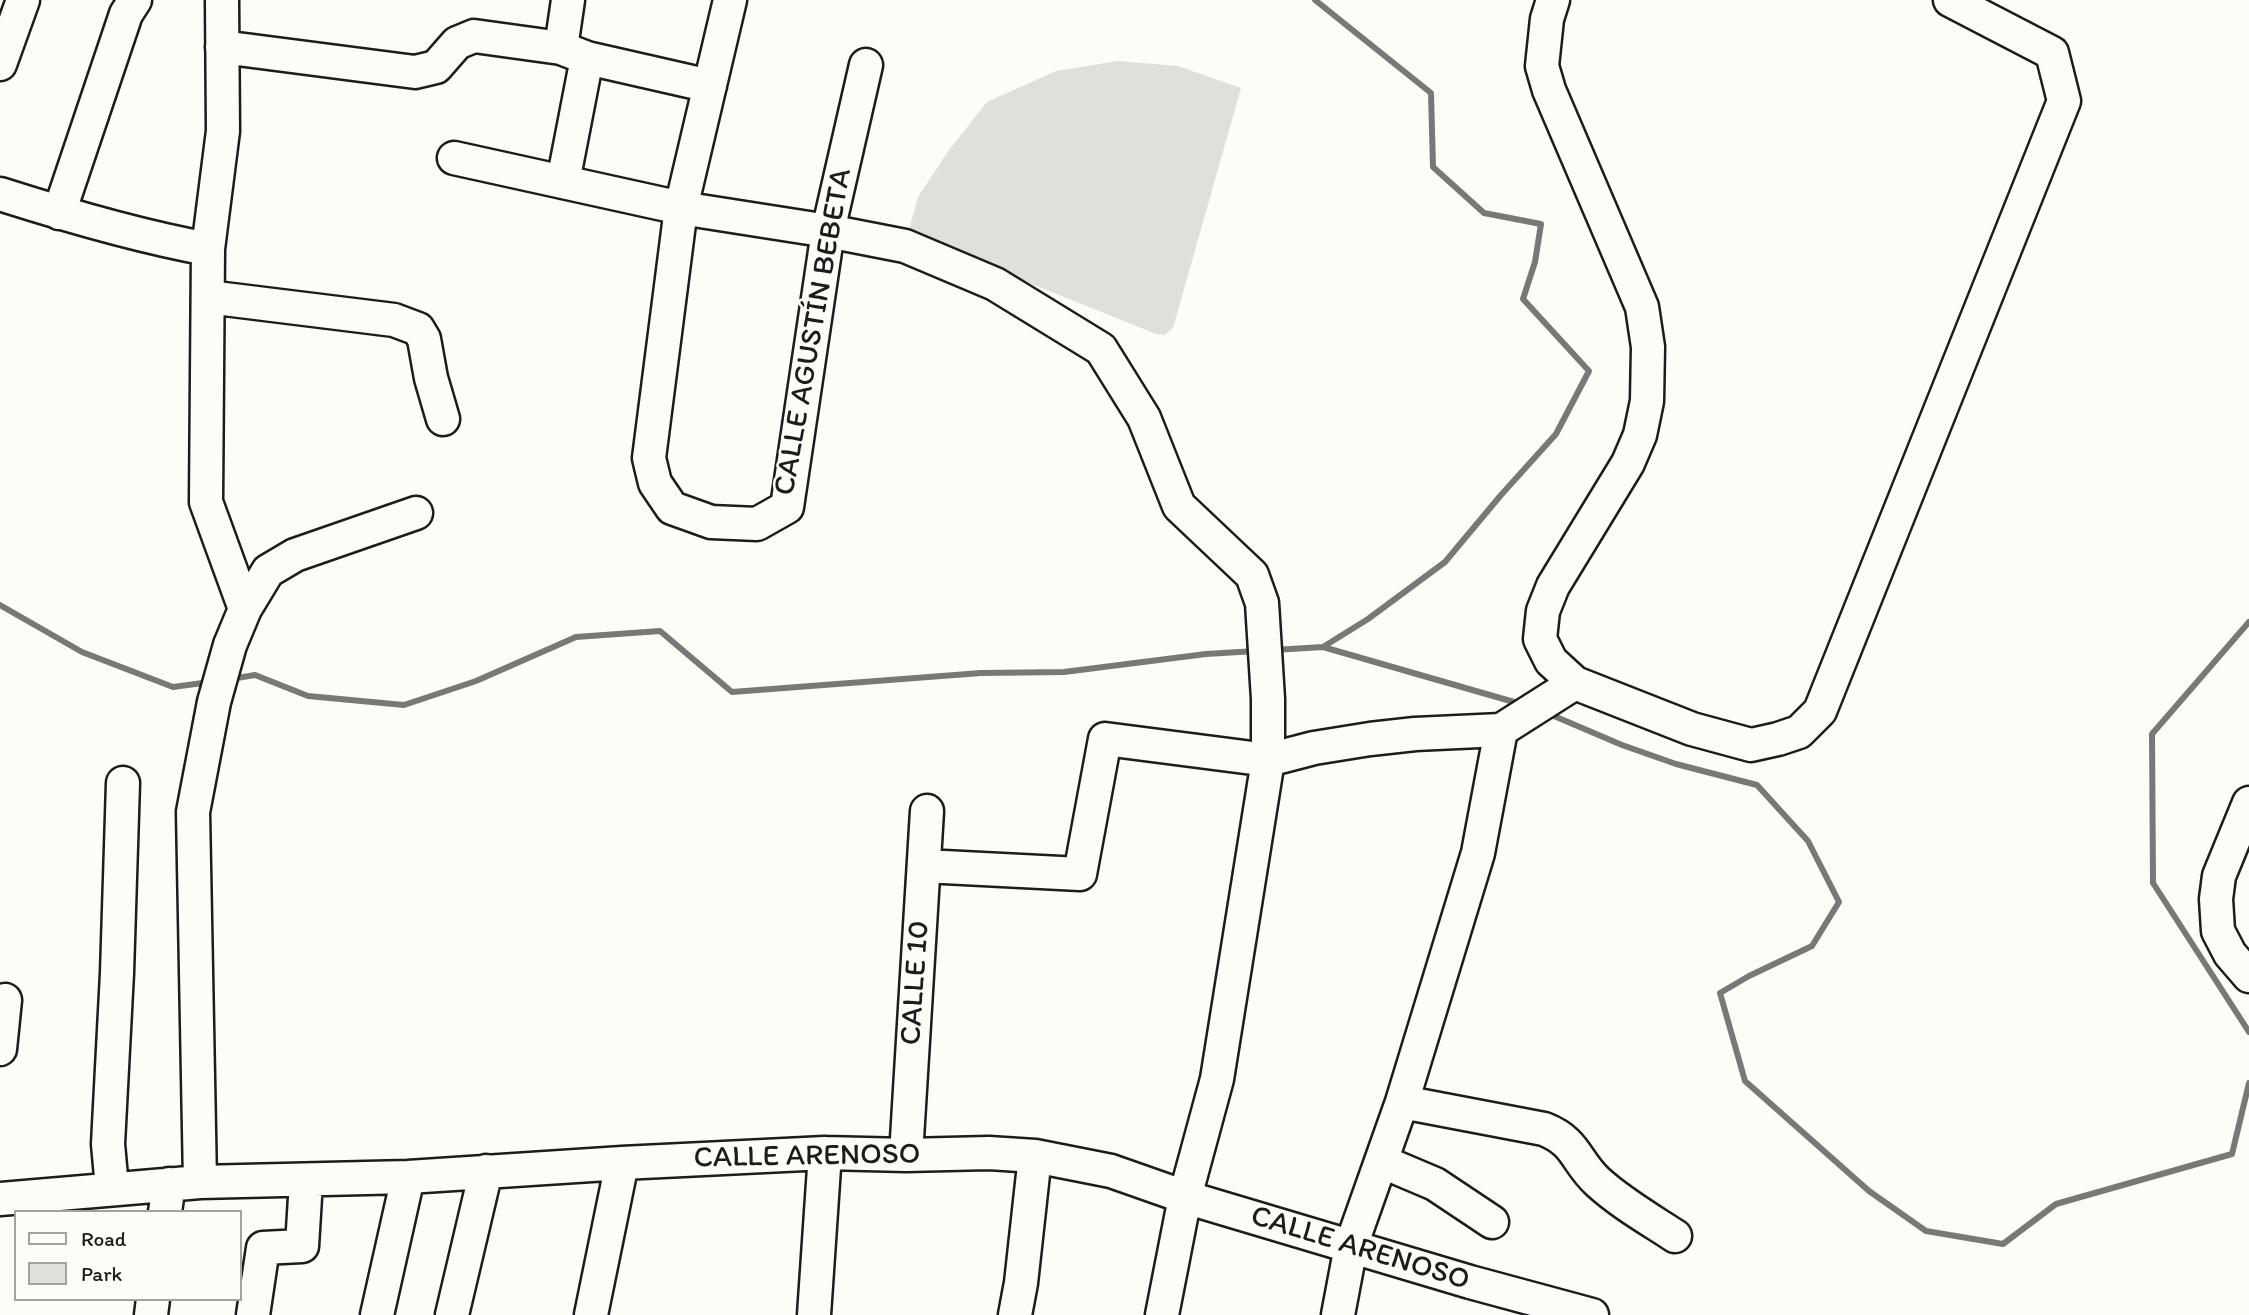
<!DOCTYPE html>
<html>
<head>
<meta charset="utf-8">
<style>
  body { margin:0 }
  #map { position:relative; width:2249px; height:1315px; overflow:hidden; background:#fdfcf7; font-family:Itim,sans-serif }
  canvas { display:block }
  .legend { position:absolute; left:14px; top:1210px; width:228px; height:91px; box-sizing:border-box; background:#fdfcf7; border:2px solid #a3a29f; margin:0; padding:9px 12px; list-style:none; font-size:21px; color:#1c1c1c }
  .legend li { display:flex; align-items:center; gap:14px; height:35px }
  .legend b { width:35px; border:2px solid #a3a29f }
</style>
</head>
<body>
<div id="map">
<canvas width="2249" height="1315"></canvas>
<ul class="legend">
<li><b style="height:9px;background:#fdfcf7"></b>Road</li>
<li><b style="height:19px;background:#e0dfdb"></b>Park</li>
</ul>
</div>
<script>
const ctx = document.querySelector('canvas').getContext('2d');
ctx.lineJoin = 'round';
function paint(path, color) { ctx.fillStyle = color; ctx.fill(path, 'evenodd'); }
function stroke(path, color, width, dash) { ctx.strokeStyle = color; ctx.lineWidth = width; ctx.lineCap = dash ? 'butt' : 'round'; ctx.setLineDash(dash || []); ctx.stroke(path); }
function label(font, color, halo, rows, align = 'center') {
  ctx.font = font + ' Itim,sans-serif'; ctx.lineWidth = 5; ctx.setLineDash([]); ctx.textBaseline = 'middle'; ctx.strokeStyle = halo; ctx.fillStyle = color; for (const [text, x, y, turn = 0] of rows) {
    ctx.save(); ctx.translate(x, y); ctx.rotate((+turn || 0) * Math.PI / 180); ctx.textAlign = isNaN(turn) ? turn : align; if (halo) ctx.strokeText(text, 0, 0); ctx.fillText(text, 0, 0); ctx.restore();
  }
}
const green = new Path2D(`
  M1118,61L1178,66L1241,88L1173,328L1165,335L1156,334L908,234L918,197L949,150L987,102L1056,71Z`);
const stream = new Path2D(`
  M1315,0L1431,93L1433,167L1484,213L1541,224L1535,262L1523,299L1589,371L1556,434L1501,495L1445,562L1368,619L1323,647
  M0,605L82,652L173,687L210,682
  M2249,622L2152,734L2153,883L2249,1032
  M1274,650L1323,647L1521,704
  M231,679L255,675L308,696L404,705L476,681L576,637L660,631L732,692L981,673L1064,672L1206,654L1256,651
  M1547,713L1622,745L1676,764L1757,785L1808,841L1839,902L1812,946L1749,976L1720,993L1745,1081L1869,1191L1926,1231L2003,1244L2056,1204L2232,1154L2249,1083`);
const minor = new Path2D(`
  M730,0L681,208L649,458L655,483L672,508L711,522L757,524L787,507L828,231L866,65
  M1553,0L1547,19L1542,66L1549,90L1642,307L1648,347L1647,401L1640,435L1628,463L1553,586L1543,611L1540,639L1551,661L1575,683L1692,729L1751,745L1778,739L1799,732L1820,711L2064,101L2052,53L1950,0
  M222,47L415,72L436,67L457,43L474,36L561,48L587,58L710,86
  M561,48L568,0
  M0,64L23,0
  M454,158L681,208L828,231L905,246L995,284L1101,349L1144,418L1179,506L1252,575L1262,603L1268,699V760L1314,748L1370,739L1415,734L1501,730L1575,683
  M563,182L587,58
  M0,194C69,216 137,236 208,249
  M59,213L126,14L135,0
  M208,297L394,320L418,329L424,339L431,378L443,419
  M245,609L268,571L295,555L416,513
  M2249,803L2219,876L2216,899L2218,931L2230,954L2249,976
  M924,866L1080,874L1105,739L1268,760L1217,1079L1185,1197L1162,1315
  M0,1049L5,1000
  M1402,1102L1544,1129C1577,1142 1575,1161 1598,1182C1621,1203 1649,1219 1675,1236
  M906,1155L927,811
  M1383,1162L1435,1184L1492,1222
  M200,1182L193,812L214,702L230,645L245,609L206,502L208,249L223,131L222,0
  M112,1188L108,1144L117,973L123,783
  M0,1199L200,1182L408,1177L622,1163L825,1153L906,1155L989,1153L1035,1156L1111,1171L1185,1197L1470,1282L1592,1315
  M165,1212L169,1184
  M151,1315L153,1299
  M253,1315L263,1248L302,1246L306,1181
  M377,1315L408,1177
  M452,1315L486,1171
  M591,1315L622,1163
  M814,1315L825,1153
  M1015,1315L1021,1283L1035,1156
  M1338,1315L1351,1246L1402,1102L1478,853L1501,730`);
const streetNames = [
  ["CALLE AGUSTÍN BEBETA",814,332,-80],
  ["CALLE 10",916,983,-86],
  ["CALLE ARENOSO",807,1157,-1],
  ["CALLE ARENOSO",1360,1249,17]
];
paint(green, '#e0dfdb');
stroke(stream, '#797876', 6);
stroke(minor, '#1c1c1c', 37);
stroke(minor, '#fdfcf7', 32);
label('30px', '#1c1c1c', '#fdfcf7', streetNames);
</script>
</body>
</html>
